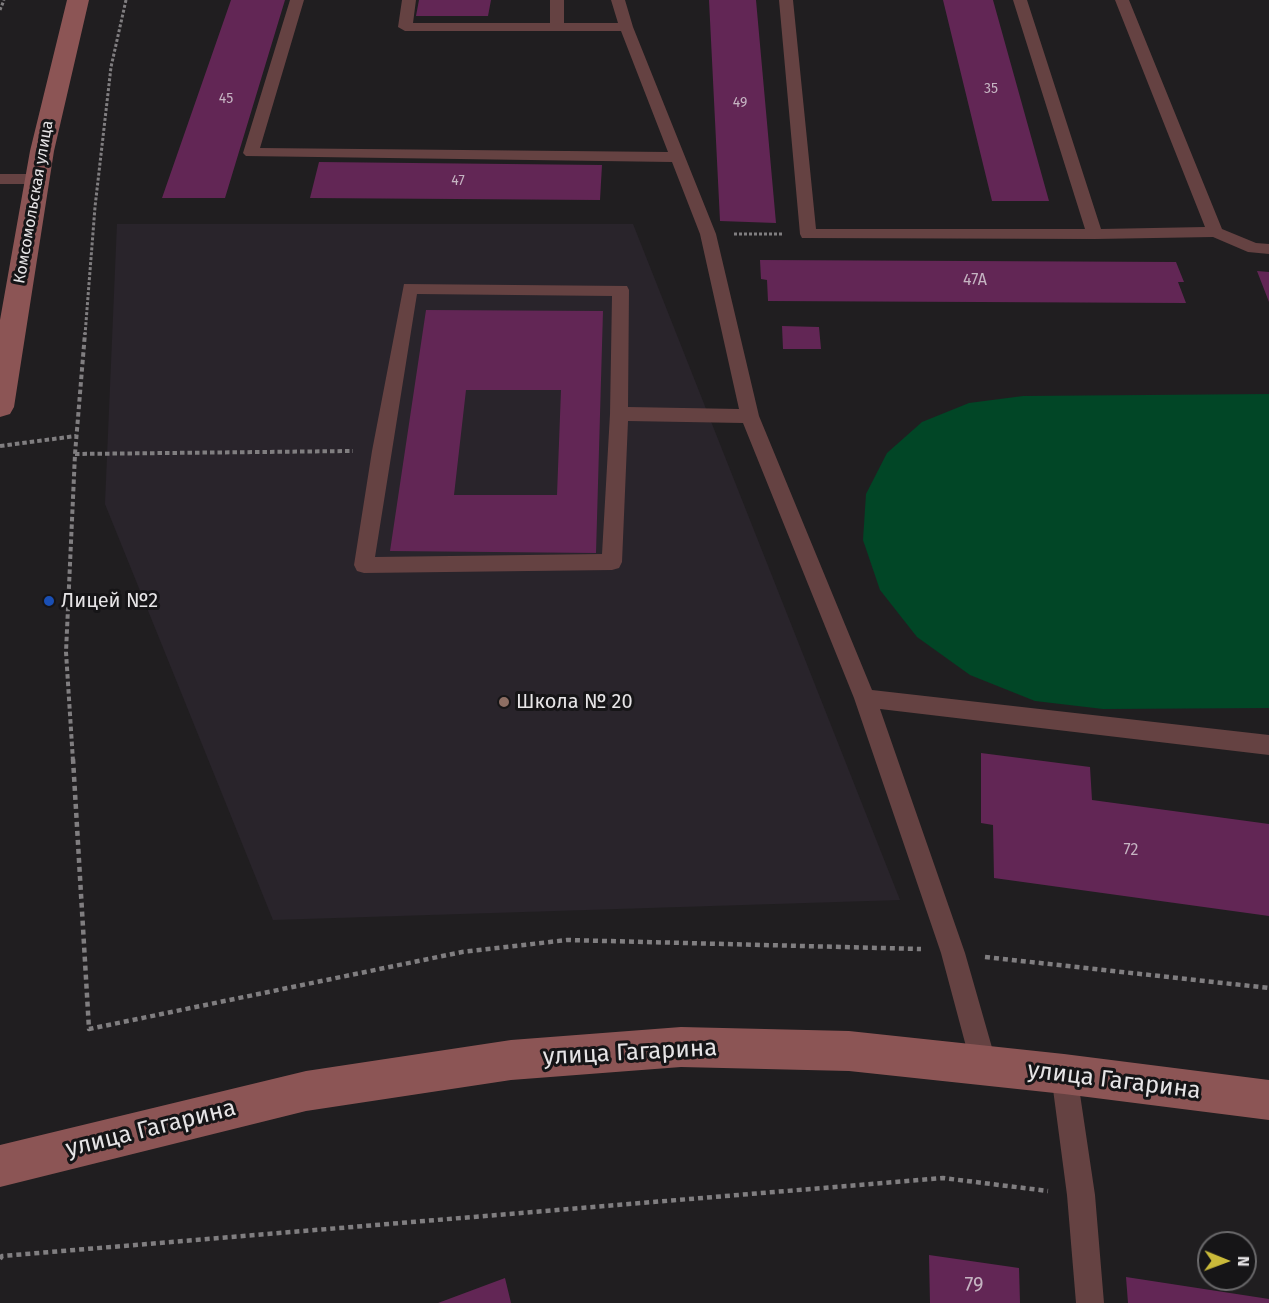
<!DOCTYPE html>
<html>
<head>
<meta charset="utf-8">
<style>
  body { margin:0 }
  #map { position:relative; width:1269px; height:1303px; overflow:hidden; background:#201e20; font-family:"Fira Sans",sans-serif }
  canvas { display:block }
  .north { position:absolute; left:1197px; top:1231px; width:60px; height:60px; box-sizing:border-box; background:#161517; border:2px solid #69686a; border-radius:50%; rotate:91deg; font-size:16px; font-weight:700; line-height:24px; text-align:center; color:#e6e4e6 }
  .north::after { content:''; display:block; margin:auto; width:21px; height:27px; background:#caba3a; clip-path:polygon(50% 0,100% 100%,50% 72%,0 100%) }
</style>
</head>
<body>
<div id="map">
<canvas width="1269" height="1303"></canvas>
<div class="north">N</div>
</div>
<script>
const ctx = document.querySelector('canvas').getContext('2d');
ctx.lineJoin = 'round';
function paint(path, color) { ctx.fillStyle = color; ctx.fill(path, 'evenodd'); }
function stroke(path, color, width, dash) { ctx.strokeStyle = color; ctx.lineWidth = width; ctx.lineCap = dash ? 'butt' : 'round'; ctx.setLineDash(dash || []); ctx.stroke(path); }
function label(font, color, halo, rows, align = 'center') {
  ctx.font = font + ' "Fira Sans",sans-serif'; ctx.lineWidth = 6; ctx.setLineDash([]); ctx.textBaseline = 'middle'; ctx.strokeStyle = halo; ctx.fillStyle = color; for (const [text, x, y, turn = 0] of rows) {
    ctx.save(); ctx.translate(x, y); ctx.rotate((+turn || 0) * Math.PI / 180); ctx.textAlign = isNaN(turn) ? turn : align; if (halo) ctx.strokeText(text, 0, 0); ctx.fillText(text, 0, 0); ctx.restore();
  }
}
const built = new Path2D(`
  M117,224H633L900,900L273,920L105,504Z`);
const green = new Path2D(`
  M1269,394V708L1103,709L1035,701L970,675L917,637L880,590L863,540L866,494L887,453L922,422L969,403L1023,396Z`);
const building = new Path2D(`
  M231,0H285L225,198H162Z
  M419,0H491L488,16H416Z
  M709,0H756L776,223L720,221Z
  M943,0H993L1049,201H992Z
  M319,162L602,165L600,200L310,198Z
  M760,260L1176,262L1184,282H1178L1186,303L768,301L767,280L761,279Z
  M1257,271L1269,272V302Z
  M426,310L603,311L596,553L390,551ZM466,390H561L557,495H454Z
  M782,326L819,327L821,349H783Z
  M981,753L1090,767L1092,800L1269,824V916L994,878L993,825L981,823Z
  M929,1255L1019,1268L1020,1303H930Z
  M1126,1277L1269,1299V1303H1128Z
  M505,1278L511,1303H438Z`);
const pathFar2 = new Path2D(`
  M0,10L4,0
  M734,234H783
  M85,335L95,207L111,67L126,0`);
const pathFar1 = new Path2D(`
  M0,446L76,436
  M75,454L353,451
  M73,761L66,652L75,454L85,333`);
const path = new Path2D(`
  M73,759L89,1029L462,952L567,940L921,949
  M985,957L1269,988
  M0,1259L2,1256L943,1178L1048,1191`);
const service = new Path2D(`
  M290,0H304L260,148L668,152L621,31H405L398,27L402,0H416L413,23H550V0H564V23H618L611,0H625L633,27L716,234L759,416L872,690L1269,735V755L880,709L965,953L997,1065L993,1074L984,1078L975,1074L971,1065L941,953L854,698L743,423L628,421L622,562L619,568L612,570L364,573L357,571L354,565L372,451L404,284L627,286L629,290L628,407L739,409L700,234L672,162L246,156L243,153ZM417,294L612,296L610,414L602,554L375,557Z
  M779,0H793L816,229H1085L1013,0H1027L1101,229L1205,227L1115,0H1129L1222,229L1256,243L1269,244V254L1248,252L1213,237L1095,239L802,238L800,234Z
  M0,174H36L44,179L36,184H0Z
  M1064,1061L1073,1065L1077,1074L1095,1195L1104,1303H1076L1067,1195L1051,1074L1055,1065Z`);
const secondary = new Path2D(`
  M67,0H89L54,151L14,407L10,414L0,417V320L30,151Z
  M681,1027L849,1031L1064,1054L1269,1080V1120L1064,1094L849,1071L681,1067L511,1080L306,1111L0,1187V1145L306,1071L511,1040Z`);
const markers = [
  [49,601,6,"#1a4fb4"],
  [504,702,6,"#8d6e63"]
];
const farNumbernames = [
  ["35",991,89],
  ["45",226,99],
  ["49",740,103],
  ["47",458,181]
];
const farStreetnames = [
  ["Комсомольская улица",34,202,-80]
];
const numberNames = [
  ["47А",975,281],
  ["72",1131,851]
];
const poiNames = [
  ["Лицей №2",61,601],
  ["Школа № 20",516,702]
];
const nearNumbernames = [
  ["79",974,1285]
];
const nearStreetnames = [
  ["улица Гагарина",630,1053,-3],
  ["улица Гагарина",1114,1081,7],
  ["улица Гагарина",151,1129,-14]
];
paint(built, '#29242b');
paint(green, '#014626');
paint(building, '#622655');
stroke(pathFar2, '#807e80', 3, [3, 2]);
stroke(pathFar1, '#807e80', 4, [4.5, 3]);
stroke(path, '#807e80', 4.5, [5, 4]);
paint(service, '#654242');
paint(secondary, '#8c5555');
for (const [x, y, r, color] of markers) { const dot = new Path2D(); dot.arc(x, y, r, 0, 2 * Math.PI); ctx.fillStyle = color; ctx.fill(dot); stroke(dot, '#161517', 2); }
label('14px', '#c5b4c2', null, farNumbernames);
label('16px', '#e6e4e6', '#161517', farStreetnames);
label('16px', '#c5b4c2', null, numberNames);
label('20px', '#e6e4e6', '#161517', poiNames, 'left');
label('20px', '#c5b4c2', null, nearNumbernames);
label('24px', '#e6e4e6', '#161517', nearStreetnames);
</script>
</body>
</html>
